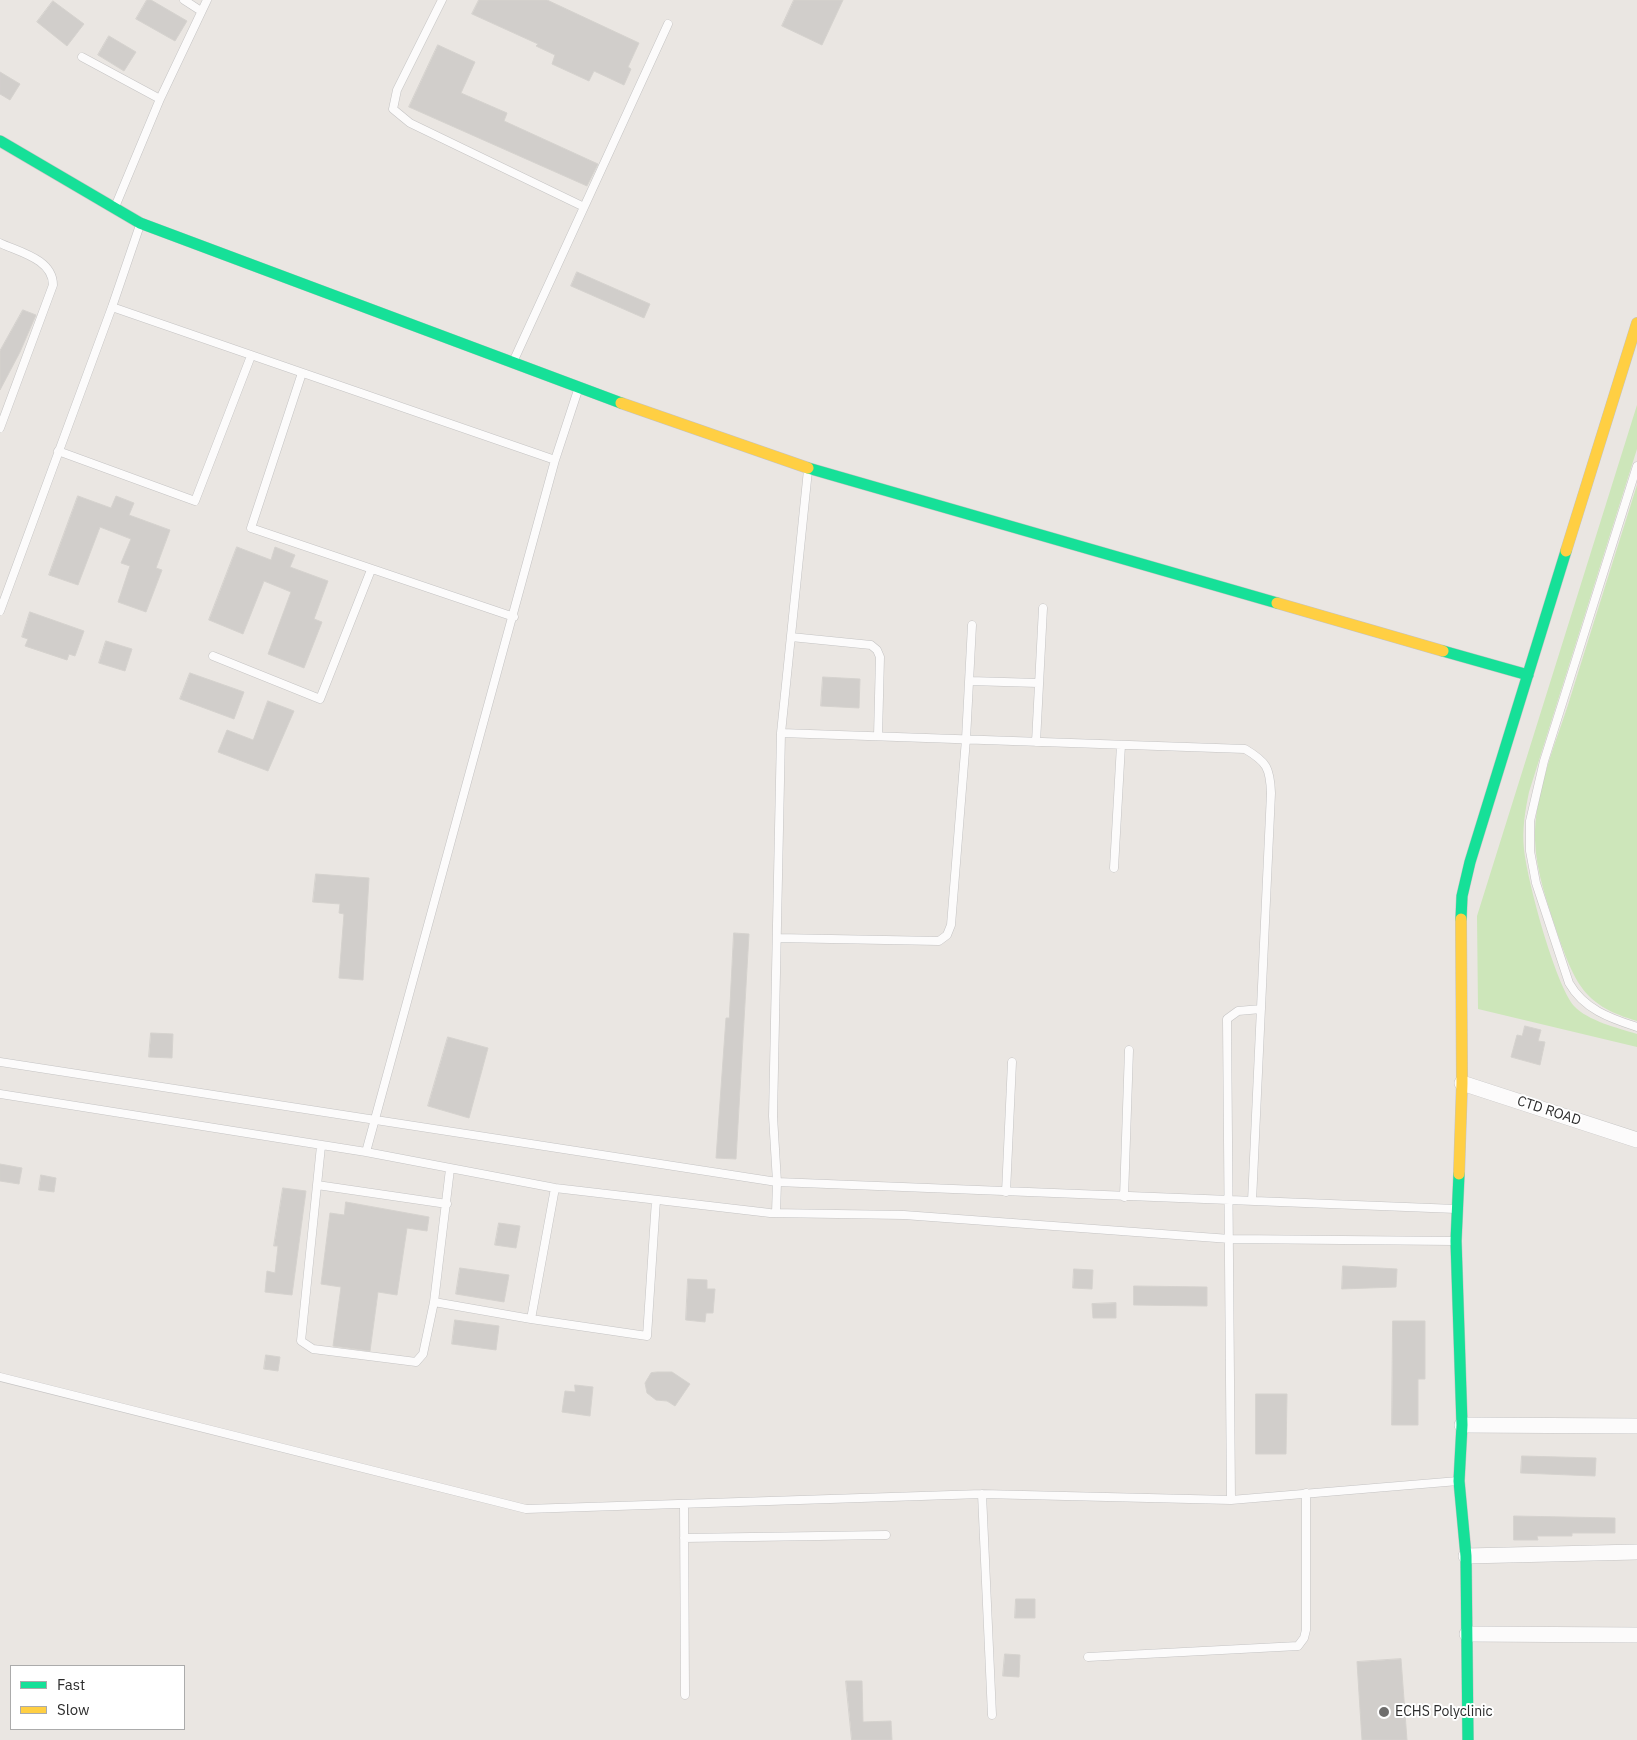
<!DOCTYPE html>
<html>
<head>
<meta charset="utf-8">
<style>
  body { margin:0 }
  #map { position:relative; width:1637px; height:1740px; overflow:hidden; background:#eae6e2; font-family:"IBM Plex Sans",sans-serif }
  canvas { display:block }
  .legend { position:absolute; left:10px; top:1665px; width:175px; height:65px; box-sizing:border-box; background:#fff; border:1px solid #ababab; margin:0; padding:6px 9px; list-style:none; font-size:15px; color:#2c2c2c }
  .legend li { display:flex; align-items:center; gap:10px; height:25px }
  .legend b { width:25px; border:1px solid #ababab }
</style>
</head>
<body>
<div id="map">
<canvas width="1637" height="1740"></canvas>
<ul class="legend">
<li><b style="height:6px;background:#16e098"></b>Fast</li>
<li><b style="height:6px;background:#ffcf43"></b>Slow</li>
</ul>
</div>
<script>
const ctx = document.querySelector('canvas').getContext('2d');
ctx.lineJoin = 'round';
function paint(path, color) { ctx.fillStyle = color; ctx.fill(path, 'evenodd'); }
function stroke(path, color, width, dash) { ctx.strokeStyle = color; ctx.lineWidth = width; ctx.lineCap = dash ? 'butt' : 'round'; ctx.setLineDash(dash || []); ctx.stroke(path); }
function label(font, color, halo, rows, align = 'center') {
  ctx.font = font + ' "IBM Plex Sans",sans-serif'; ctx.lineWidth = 4; ctx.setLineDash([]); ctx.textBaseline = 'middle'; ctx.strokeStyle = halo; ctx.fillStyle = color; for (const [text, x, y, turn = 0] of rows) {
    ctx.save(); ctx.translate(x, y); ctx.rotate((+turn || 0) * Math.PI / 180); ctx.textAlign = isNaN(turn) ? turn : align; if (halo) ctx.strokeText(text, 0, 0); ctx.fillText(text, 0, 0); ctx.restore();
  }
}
const green = new Path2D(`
  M1637,405V449L1529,792C1525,811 1522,830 1524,849C1527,880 1555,984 1574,1006C1588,1021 1618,1028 1637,1034V1047L1478,1009L1477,916Z
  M1637,485V1021C1586,1006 1576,986 1559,938C1549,907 1536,874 1535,840C1534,794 1554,748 1568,705C1591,631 1614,558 1637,485Z`);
const building = new Path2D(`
  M147,0H151L187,21L175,41L136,19Z
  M479,0H547L639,43L628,67L631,69L624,85L594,71L589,81L552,64L555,55L536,46L538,44L472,14Z
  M794,0H843L822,45L782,26Z
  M53,1L84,24L67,46L37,22Z
  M109,36L136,52L124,71L98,55Z
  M438,45L475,62L461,93L507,113L504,121L598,164L587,186L409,107Z
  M0,72L20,84L10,100L0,94Z
  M577,272L650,304L644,318L571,286Z
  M23,310L36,315L20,352L0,390V351Z
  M78,496L111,508L116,496L134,503L129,515L170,530L156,568L162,570L146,612L118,602L130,566L121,563L131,539L100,527L78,585L49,575Z
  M237,547L271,560L275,547L295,555L290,567L328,581L314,619L322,622L304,668L268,654L291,592L264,581L243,634L209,620Z
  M30,612L84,631L75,656L69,654L67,660L25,646L28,639L22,637Z
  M106,641L132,649L125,671L99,663Z
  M190,673L244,692L234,719L180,699Z
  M823,677L860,679L859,708L821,706Z
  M268,701L294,711L268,771L218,752L227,730L253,740Z
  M316,874L369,878L363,980L339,978L344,914L339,913L340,904L313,902Z
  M734,933L749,934L736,1159L716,1158L726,1018H729Z
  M1525,1026L1541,1030L1538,1041L1545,1042L1540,1065L1511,1057L1517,1035L1522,1036Z
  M151,1033L173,1034L172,1058L149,1057Z
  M448,1037L488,1048L469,1118L428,1106Z
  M0,1164L22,1168L19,1184L0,1181Z
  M41,1175L56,1178L54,1192L39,1190Z
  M283,1188L306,1191L292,1295L265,1292L267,1271L275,1273L278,1246H274Z
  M346,1202L429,1217L427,1231L407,1228L397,1295L378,1292L370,1351L333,1346L341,1287L321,1284L330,1213L344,1215Z
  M499,1223L520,1226L516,1248L495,1245Z
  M1343,1266L1397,1269L1396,1287L1342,1289Z
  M460,1268L509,1275L504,1302L456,1294Z
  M1074,1269L1093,1270L1092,1289L1073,1288Z
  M688,1279L707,1280V1289H715L713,1313H706L705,1322L686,1320Z
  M1134,1286L1207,1287V1306L1134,1305Z
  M1116,1303V1318H1093L1092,1304Z
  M455,1320L499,1326L496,1350L452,1344Z
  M1393,1321H1425V1379H1418V1425H1392Z
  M266,1355L280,1357L278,1371L264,1369Z
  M657,1372H672L690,1384L675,1406L667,1401L656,1400L647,1393L645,1383L651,1373Z
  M575,1385L593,1387L590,1416L562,1412L565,1391L575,1392Z
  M1256,1394H1287L1286,1454H1256Z
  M1522,1456L1596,1458L1595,1476L1521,1473Z
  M1514,1516L1615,1518V1533H1572V1536H1537L1538,1540H1514Z
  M1016,1599H1035V1618H1015Z
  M1005,1654L1020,1655L1019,1677L1003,1676Z
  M1401,1659L1407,1740H1362L1357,1662Z
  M846,1681H862L863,1722L891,1721L892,1740H852Z`);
const lane = new Path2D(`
  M184,0L201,11
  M442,0L397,90L393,109L410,123L582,206
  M82,57L160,99
  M115,207L160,99L207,0
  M0,243C19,252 53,259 53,285L0,428
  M112,307L555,460
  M513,362L668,24
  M302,373L251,528L514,617
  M58,451L195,501L251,356
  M1637,466L1544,761L1530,821V851L1536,883L1569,983C1584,1009 1609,1018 1637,1027
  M0,611L112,307L140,225
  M791,637L871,645L877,650L880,657L878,736
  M213,656L320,699L371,570
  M970,681L1038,683
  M781,733L1245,749C1267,762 1270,768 1271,793L1252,1201
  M1036,742L1043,608
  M1114,868L1121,745
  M777,938L939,941L947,935L951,925L966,739L972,625
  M0,1062L777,1182L1456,1209
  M0,1094L366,1152L555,1188L770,1213L904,1215L1230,1239L1454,1241
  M321,1146L301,1341L313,1349L416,1362L423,1354L434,1302L450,1169
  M366,1152L555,460L578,390
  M317,1185L447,1204
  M1006,1192L1012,1062
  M1124,1197L1129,1050
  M776,1213L777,1182L773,1116L781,733L808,470
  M434,1302L531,1319L647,1336L656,1200
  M531,1319L555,1188
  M0,1377L526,1509L982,1494L1231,1500L1458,1481
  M982,1494L992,1715
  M1231,1500L1227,1019L1238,1011L1261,1009
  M684,1504L685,1695
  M684,1538L886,1535
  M1088,1657L1298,1646L1304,1638L1306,1630V1493`);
const street = new Path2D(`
  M1462,1083L1637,1140
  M1462,1425L1637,1426
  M1466,1556L1637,1552
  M1467,1634L1637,1635`);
const fast = new Path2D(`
  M0,141L140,223L621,403
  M808,468L1277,603
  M1443,651L1528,675
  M1461,919L1462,896L1470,862L1566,551
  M1459,1174L1456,1241L1462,1425L1459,1481L1466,1556L1468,1740`);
const slow = new Path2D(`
  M621,403L808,468
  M1566,551L1637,323
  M1277,603L1443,651
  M1459,1174L1462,1083L1461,919`);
const markers = [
  [1384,1712,6,"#6e6d6c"]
];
const streetNames = [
  ["CTD ROAD",1549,1111,18]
];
const poiNames = [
  ["ECHS Polyclinic",1395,1712]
];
paint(green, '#cde6ba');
paint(building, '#d1cecb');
stroke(building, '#d5d2ce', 1);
stroke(lane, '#c4c3c3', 9);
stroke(street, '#c4c3c3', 16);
stroke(fast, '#c4c3c3', 12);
stroke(slow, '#c4c3c3', 12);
stroke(lane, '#fcfbfb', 8);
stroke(street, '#fcfbfb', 15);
stroke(fast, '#16e098', 11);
stroke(slow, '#ffcf43', 11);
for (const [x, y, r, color] of markers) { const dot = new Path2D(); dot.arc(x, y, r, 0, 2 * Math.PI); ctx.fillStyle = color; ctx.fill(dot); stroke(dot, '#fff', 2); }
label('14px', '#2c2c2c', '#fff', streetNames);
label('14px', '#2c2c2c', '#fff', poiNames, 'left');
</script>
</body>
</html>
